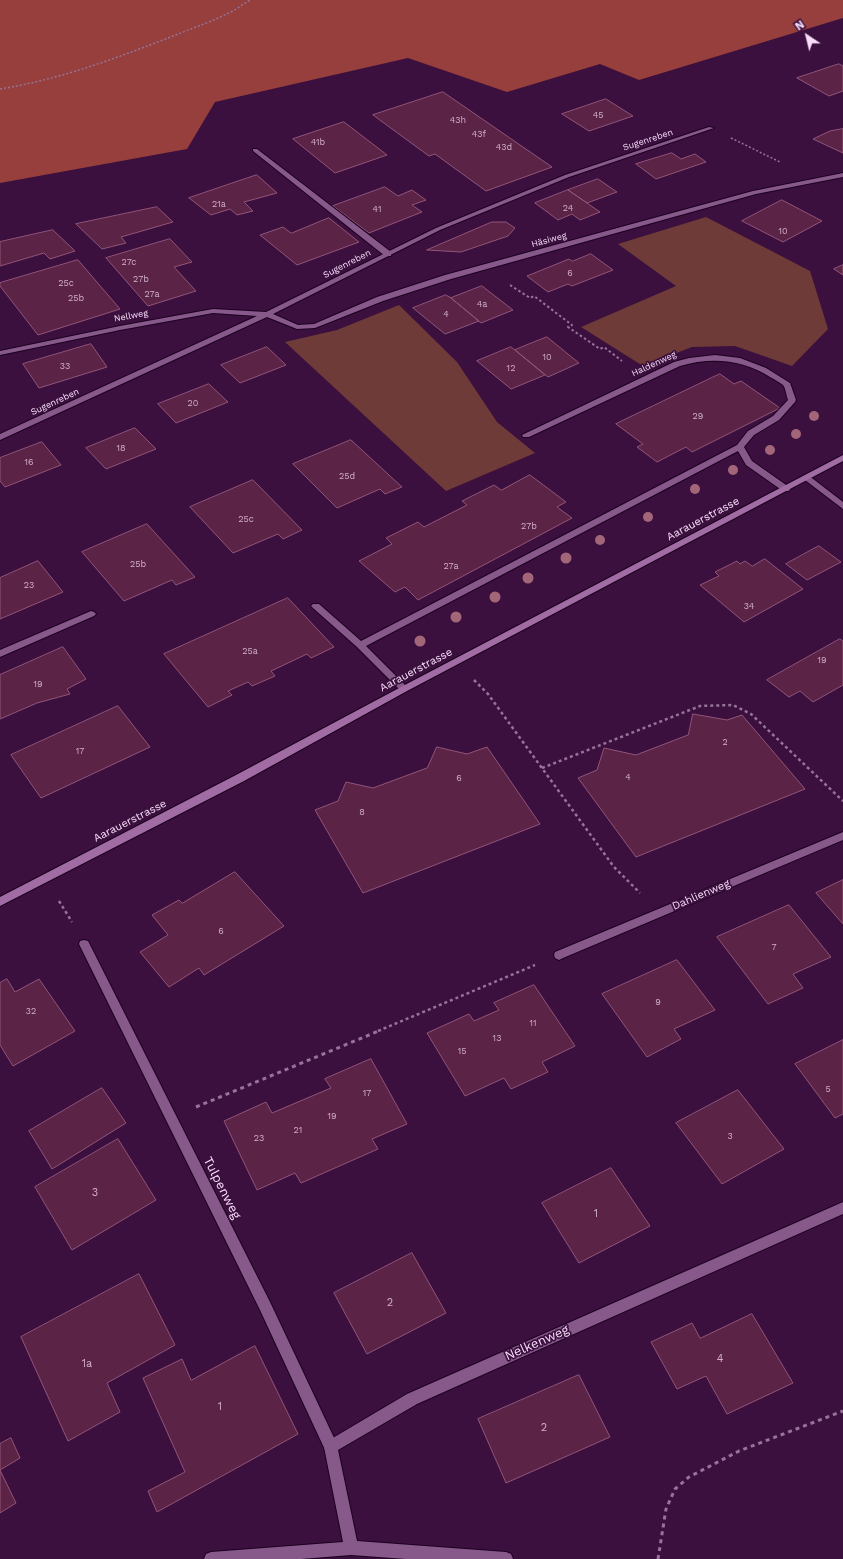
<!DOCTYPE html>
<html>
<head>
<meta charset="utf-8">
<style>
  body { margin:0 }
  #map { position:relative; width:843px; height:1559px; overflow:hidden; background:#3b103e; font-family:"Work Sans",sans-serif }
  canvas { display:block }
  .north { position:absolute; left:787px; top:16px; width:40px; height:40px; -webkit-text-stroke:3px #3b103e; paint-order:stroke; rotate:325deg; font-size:11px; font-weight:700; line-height:16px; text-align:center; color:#f8ddf9 }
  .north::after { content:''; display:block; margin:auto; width:14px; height:18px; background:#f8ddf9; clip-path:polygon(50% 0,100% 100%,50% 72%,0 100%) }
</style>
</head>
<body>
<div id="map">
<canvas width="843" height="1559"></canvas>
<div class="north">N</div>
</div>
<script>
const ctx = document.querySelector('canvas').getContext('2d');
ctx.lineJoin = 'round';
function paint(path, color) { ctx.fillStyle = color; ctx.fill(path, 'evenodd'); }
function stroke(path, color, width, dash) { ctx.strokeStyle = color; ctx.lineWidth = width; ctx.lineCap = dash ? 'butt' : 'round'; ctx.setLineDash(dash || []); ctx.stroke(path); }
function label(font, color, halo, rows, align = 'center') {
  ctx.font = font + ' "Work Sans",sans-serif'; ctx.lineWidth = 3.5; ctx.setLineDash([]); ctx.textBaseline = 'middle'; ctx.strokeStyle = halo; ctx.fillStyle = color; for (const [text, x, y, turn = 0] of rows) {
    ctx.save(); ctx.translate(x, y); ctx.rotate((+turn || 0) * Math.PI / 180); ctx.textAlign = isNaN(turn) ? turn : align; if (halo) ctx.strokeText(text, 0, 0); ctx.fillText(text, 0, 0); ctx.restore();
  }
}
const green = new Path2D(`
  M706,217L810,271L828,329L792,366L735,346L692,347L643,366L581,327L676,286L618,244Z
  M399,305L457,362L497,422L535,453L446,491L285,342L337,330Z`);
const forest = new Path2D(`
  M0,0H843V18L639,80L600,64L507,92L408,58L215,102L187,149L0,183Z`);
const building = new Path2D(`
  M839,64L843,66V91L829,96L797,78Z
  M443,92L552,167L486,191L435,154L429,156L373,115Z
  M606,99L633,116L589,131L562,114Z
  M344,122L387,155L335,173L293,139Z
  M843,129V153L813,139L830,131Z
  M672,153L681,159L695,154L706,162L656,179L636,164Z
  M257,175L277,193L244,202L253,211L237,215L230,209L211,215L189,198Z
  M598,179L617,192L587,203L568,190Z
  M385,187L398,196L412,190L426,200L412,205L422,212L369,233L333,206Z
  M568,190L587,203L600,212L580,220L572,214L558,220L535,203Z
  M782,200L822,221L783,242L742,221Z
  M157,207L173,222L121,237L126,243L102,249L76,224Z
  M329,218L359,242L297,265L260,235L283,227L291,233Z
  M492,222H506L515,228L508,236L461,252L427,250Z
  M53,230L75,251L50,259L44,253L0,266V242Z
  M170,239L192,262L174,267L196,291L148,306L106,258Z
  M591,254L613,270L572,286L568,284L548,292L527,276L569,259L572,261Z
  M78,260L120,309L38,335L0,286V283Z
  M843,265V275L834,269Z
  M482,286L513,310L481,323L451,298Z
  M446,295L451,298L479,321L445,334L413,308Z
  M547,337L579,363L548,377L515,350Z
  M91,344L107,367L39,388L23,364Z
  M267,347L286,365L240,383L221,365Z
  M511,347L515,350L545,375L511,389L477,361Z
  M720,374L734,384L741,381L780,408L692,452L686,447L657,462L637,447L643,444L616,424Z
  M209,384L228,402L176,423L158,404Z
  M135,428L156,449L106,469L86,448Z
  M351,440L402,487L385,494L380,489L337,508L293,464Z
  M42,442L61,465L5,487L0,481V458Z
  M530,475L566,502L557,507L572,518L418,600L405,587L395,592L359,561L392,544L386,538L418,522L424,527L467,505L462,501L494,485L501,490Z
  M253,480L302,530L283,539L278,534L233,553L190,507Z
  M147,524L195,577L176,585L172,580L124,601L82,552Z
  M819,546L841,562L807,580L786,564Z
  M765,559L803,589L744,622L700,585L719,576L715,572L737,561L740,564L745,561L752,566Z
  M38,561L63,592L0,619V578Z
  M288,598L334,647L311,658L307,654L271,671L275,676L252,686L248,682L228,691L232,695L208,707L164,654Z
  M840,639L843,641V685L813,702L800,691L789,697L767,680Z
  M63,647L86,679L67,689L70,694L37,703L0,719V675Z
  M118,706L150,747L41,798L11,755Z
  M693,714L727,720L742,715L805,789L636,857L578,778L597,770L604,748L636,755L688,735Z
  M437,747L467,754L487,747L540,824L363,893L315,810L338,801L346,782L373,788L427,768Z
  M235,872L284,926L204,975L199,968L169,987L140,952L168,935L152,915L179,900L182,903Z
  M843,880V924L816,893Z
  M789,905L831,957L793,974L803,988L768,1004L717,937Z
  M677,960L715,1010L674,1029L681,1039L647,1057L602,994Z
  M7,979L15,992L39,979L75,1031L13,1066L0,1045V983Z
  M534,985L575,1046L542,1062L548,1072L511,1089L504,1078L465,1096L427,1033L469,1014L474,1021L499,1010L494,1003Z
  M843,1040V1114L835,1118L795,1064Z
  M371,1059L407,1124L372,1139L378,1149L301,1183L295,1173L257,1190L224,1121L266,1102L272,1113L331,1088L325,1079Z
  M102,1088L126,1123L52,1169L29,1131Z
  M738,1090L784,1149L722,1184L676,1123Z
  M118,1139L156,1200L72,1250L35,1187Z
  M611,1168L650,1226L579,1263L542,1203Z
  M412,1253L446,1313L367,1354L334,1293Z
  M139,1274L175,1345L107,1383L120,1412L68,1441L21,1337Z
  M752,1314L793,1383L727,1414L706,1376L677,1389L651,1342L692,1323L700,1338Z
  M255,1346L298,1434L157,1512L148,1491L185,1472L143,1378L182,1359L191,1380Z
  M579,1375L610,1437L506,1483L478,1419Z
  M11,1438L20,1458L0,1470L16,1503L0,1513V1444Z`);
const pathFar3 = new Path2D(`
  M0,89C75,77 144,47 214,20L233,11L250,0
  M731,138L780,162`);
const pathFar2 = new Path2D(`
  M510,285L530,298L534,296L572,325L568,327L600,349L604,347L622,361`);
const pathFar1 = new Path2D(`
  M474,680L488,694L614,867L640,893
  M542,768L700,706L733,705L751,714L843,801
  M59,901L72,922
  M378,1031L535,965`);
const path = new Path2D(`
  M196,1107L381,1030
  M658,1559L666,1509L675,1489L689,1477L739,1451L843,1411`);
const service = new Path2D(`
  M253,149H257L391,252V256H385L253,151Z
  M715,355L740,358L766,368L790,383L796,400L795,402L779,420L754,435L744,447L752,461L789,487L790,489L789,491H783L746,465L738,451L366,646L409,689L404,692L401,691L357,647L313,608L311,606L313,604H319L361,641L737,445L748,431L773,416L788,400C786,395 786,389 783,385C779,382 774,379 770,377C742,359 711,357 680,366L529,437H523L522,435L674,362L689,358Z
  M91,611L94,612L96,614L94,616L0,657V650Z
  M84,940L88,941L270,1302L336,1442L338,1447L336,1452L331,1454L326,1452L260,1310L79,944L80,941Z`);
const minor = new Path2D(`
  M709,127L714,128L569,177L440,230L273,314L298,325L314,324L377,297L445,275L753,191L843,173V177L756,194L451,279L383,301L315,328L297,329L267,317L0,440V434L257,316L213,313L120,330L0,355V351L120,326L213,309L266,312L436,228L565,175Z
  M808,475L843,502V509L805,480L804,478Z
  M843,832V840L563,958L559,960L555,958L554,955L555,952Z
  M843,1202V1214L417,1404L338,1450L357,1541L506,1552L511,1554L513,1559H406L351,1555L301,1559H204L206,1554L211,1552L343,1542L324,1447L326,1442L407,1394Z`);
const secondary = new Path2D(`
  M843,455V461L407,691L244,781L0,906V897L236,775L401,687Z`);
const trees = [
  [814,416,5],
  [796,434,5],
  [770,450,5],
  [733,470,5],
  [695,489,5],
  [648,517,5],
  [600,540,5],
  [566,558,5.5],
  [528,578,5.5],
  [495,597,5.5],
  [456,617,5.5],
  [420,641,5.5]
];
const numberNames = [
  ["45",598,115],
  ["43h",458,120],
  ["43f",479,134],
  ["41b",318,142],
  ["43d",504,147],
  ["21a",219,204],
  ["24",568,208],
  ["41",377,209],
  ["10",783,231],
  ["27c",129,262],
  ["6",570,273],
  ["27b",141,279],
  ["25c",66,283],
  ["27a",152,294],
  ["25b",76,298],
  ["4a",482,304],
  ["4",446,314],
  ["10",547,357],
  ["33",65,366],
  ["12",511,368],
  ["20",193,403],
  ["29",698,416],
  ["18",121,448],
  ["16",29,462],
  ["25d",347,476],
  ["25c",246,519],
  ["27b",529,526],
  ["25b",138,564],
  ["27a",451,566],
  ["23",29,585],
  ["34",749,606],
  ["25a",250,651],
  ["19",822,660],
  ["19",38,684],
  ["2",725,742],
  ["17",80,751],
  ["4",628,777],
  ["6",459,778],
  ["8",362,812],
  ["6",221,931],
  ["7",774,947],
  ["9",658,1002],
  ["32",31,1011],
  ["11",533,1023],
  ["13",497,1038],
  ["15",462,1051],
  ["5",828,1089],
  ["17",367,1093],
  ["19",332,1116],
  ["21",298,1130],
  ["3",730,1136],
  ["23",259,1138]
];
const farStreetnames = [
  ["Sugenreben",648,140,-18],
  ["Häsiweg",549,240,-15],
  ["Sugenreben",347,264,-27],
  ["Nellweg",131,316,-10],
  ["Haldenweg",654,364,-25],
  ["Sugenreben",55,402,-25]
];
const streetNames = [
  ["Aarauerstrasse",703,519,-28],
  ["Aarauerstrasse",416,670,-28],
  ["Aarauerstrasse",130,821,-27],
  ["Dahlienweg",701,895,-23]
];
const nearNumbernames = [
  ["3",95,1193],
  ["1",596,1214],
  ["2",390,1303],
  ["4",720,1359],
  ["1a",87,1364],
  ["1",220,1407],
  ["2",544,1428]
];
const nearStreetnames = [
  ["Tulpenweg",222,1188,63],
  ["Nelkenweg",537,1343,-24]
];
paint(green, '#6f3b38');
paint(forest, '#973f3c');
paint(building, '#5b2346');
stroke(building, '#925579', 1);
stroke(service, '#1d0120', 2);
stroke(minor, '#1d0120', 2);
stroke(secondary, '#1d0120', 2);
stroke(pathFar3, '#967398', 1.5, [2, 2]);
stroke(pathFar2, '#967398', 2, [2.5, 2.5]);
stroke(pathFar1, '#967398', 2.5, [3, 3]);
stroke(path, '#967398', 3, [4, 4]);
paint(service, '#87588a');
paint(minor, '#87588a');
paint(secondary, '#a06ca3');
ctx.fillStyle = '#a36678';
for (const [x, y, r] of trees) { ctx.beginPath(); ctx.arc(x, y, r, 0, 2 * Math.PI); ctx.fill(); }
label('9px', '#d1aecc', null, numberNames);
label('9px', '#f8ddf9', '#3b103e', farStreetnames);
label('11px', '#f8ddf9', '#3b103e', streetNames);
label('11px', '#d1aecc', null, nearNumbernames);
label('13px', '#f8ddf9', '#3b103e', nearStreetnames);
</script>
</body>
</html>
